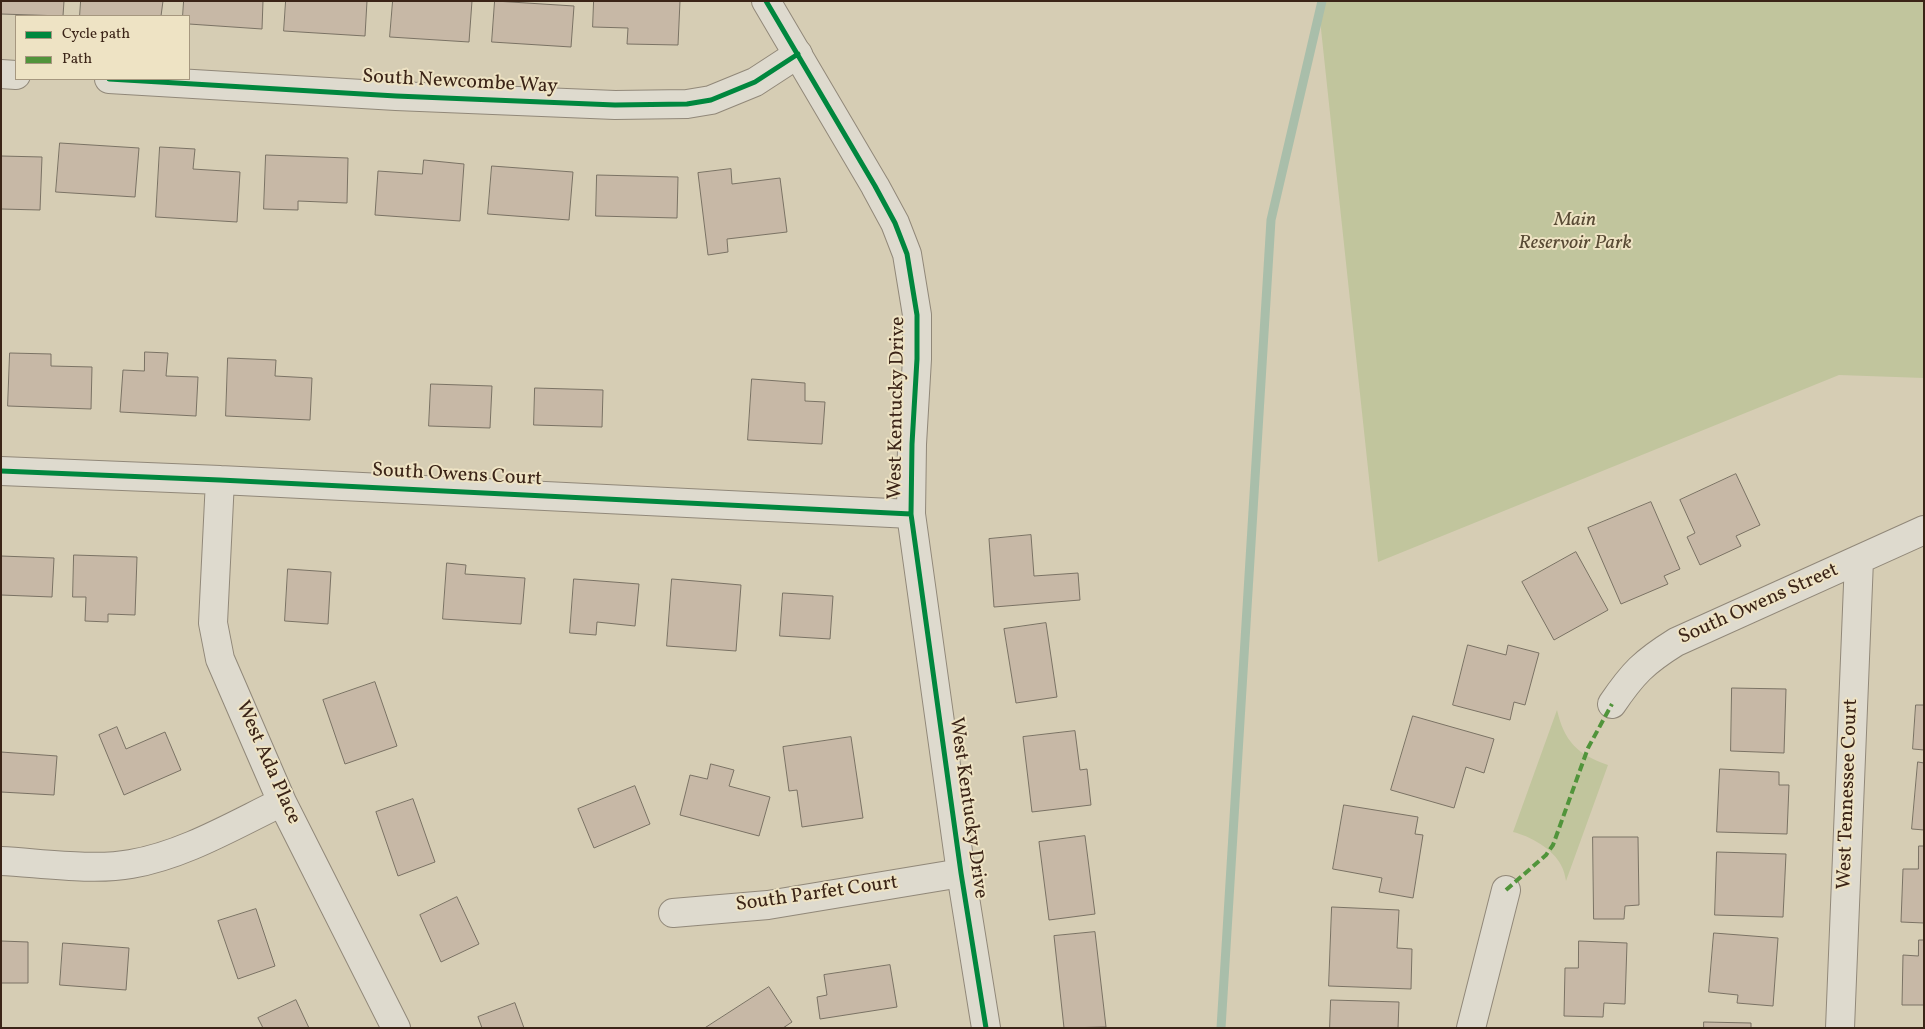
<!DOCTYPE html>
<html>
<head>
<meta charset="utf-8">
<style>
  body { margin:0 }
  #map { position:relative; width:1925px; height:1029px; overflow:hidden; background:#d6cdb4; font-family:Vollkorn,serif }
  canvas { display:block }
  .frame { position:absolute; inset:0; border:2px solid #3b2417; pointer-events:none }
  .legend { position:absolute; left:15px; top:15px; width:175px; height:65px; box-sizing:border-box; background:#eee3c4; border:1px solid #a6977f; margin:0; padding:6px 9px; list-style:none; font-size:15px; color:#3b2417 }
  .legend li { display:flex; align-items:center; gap:10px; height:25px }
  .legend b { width:25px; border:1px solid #a6977f }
</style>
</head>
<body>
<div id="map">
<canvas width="1925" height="1029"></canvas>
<div class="frame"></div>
<ul class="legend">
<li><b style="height:6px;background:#00873e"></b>Cycle path</li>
<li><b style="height:6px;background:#51943b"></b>Path</li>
</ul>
</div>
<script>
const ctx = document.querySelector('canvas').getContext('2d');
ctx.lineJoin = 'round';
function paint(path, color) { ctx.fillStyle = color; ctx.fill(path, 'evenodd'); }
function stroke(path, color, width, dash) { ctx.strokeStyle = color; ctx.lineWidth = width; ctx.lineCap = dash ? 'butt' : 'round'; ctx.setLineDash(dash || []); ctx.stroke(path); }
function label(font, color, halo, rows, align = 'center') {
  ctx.font = font + ' Vollkorn,serif'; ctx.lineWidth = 4; ctx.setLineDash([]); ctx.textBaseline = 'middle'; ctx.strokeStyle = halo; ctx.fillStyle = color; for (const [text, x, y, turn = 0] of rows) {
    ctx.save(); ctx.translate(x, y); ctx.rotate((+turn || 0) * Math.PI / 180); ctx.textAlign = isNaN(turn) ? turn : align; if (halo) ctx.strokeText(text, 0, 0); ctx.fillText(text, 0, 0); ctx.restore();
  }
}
const green = new Path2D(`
  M1318,1H1924V378L1839,375L1378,562Z
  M1557,710C1564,741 1578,755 1608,765L1566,881C1565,876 1564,870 1561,865C1553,849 1530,836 1513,832Z`);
const stream = new Path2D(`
  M1221,1028L1271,220L1322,1`);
const building = new Path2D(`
  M1,1H64L63,16L1,14Z
  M81,1H163L161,16H80Z
  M184,1H263L262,29L189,24V16H183Z
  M286,1H367L365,36L284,31Z
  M393,1H472L469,42L390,37Z
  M495,1L574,6L571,47L492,42Z
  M594,1H680L678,45L627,44L628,28L593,27Z
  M60,143L139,148L135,197L56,192Z
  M160,147L195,149L193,169L240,172L237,222L156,217Z
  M266,155L348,158L347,203L298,201V210L264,209Z
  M1,156L42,157L40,210L1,209Z
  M424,160L464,164L460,221L375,215L378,171L422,174Z
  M492,166L573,172L569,220L488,214Z
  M731,169L732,184L780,178L787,232L727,239L728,252L708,255L698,173Z
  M597,175L678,177L677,218L596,216Z
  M145,352L168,353L166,376L198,377L196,416L120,412L123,370L144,371Z
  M10,353L51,354V366L92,367L91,409L8,406Z
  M228,358L276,360L275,376L312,378L310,420L226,416Z
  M752,379L805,383V401L825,402L822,444L748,440Z
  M431,384L492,386L490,428L429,426Z
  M535,388L603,390L602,427L534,425Z
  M1736,474L1760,525L1736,536L1741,546L1700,565L1687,537L1695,533L1680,500Z
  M1651,502L1680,569L1664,576L1668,584L1621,604L1588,528Z
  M1031,535L1034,576L1078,573L1080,600L994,607L989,539Z
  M1576,552L1608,610L1554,640L1522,582Z
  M74,555L137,557L135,615L108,614V622L85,621L86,597H73Z
  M1,556L54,558L52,597L1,595Z
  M447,563L466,565L465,574L525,578L521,624L443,619Z
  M288,569L331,572L328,624L285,621Z
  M574,579L639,584L635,626L597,622L596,635L570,633Z
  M672,579L741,585L736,651L667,646Z
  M783,593L833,596L830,639L780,636Z
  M1046,623L1057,697L1016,703L1004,629Z
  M1468,645L1506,655L1508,645L1539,653L1525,705L1514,702L1510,720L1453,705Z
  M375,682L397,746L345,764L323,700Z
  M1732,688L1786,689L1784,753L1731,751Z
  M1916,705H1924V750L1913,749Z
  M1413,716L1494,739L1484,773L1466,767L1454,808L1391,790Z
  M117,727L126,749L165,732L181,770L124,795L99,735Z
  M1075,731L1080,770L1087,769L1091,805L1032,812L1023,737Z
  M851,737L863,818L802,827L797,790L789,791L783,747Z
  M1,752L57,756L54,795L1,792Z
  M1918,762L1924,763V830L1912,829Z
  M711,764L734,770L729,786L770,797L759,836L680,815L690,775L707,779Z
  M1720,769L1779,772V785H1789L1787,834L1717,832Z
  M635,786L650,824L594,848L578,809Z
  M413,799L435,862L398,876L376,812Z
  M1344,805L1418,817L1415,834L1423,835L1413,898L1379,892L1382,878L1333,869Z
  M1085,836L1095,914L1049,920L1039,842Z
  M1593,837H1638L1639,905L1625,906L1624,919H1594Z
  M1919,846H1924V923L1901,922L1903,869H1918Z
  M1717,852L1786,854L1783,917L1715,915Z
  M457,897L479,944L441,962L420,915Z
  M1332,907L1399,910L1397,948L1412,949L1411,989L1329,986Z
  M256,909L275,966L238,979L218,921Z
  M1095,932L1106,1027L1064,1028L1054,936Z
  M1714,933L1778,938L1773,1006L1737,1003L1738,995L1709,992Z
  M1919,940H1924V1005H1902L1903,955L1918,956Z
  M1,941L28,942V983H1Z
  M1579,941L1627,943L1625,1004L1604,1003L1603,1017L1564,1016L1565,968H1578Z
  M63,943L129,948L126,990L60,985Z
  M890,965L897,1007L820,1019L817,997L827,995L824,975Z
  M769,987L792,1022L783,1028H705Z
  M296,1000L309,1028H263L258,1018Z
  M1331,1000L1399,1002L1398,1028H1330Z
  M515,1003L524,1028H482L478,1017Z
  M1704,1022L1751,1023V1028H1704Z`);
const minor = new Path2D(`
  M1,74L16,75
  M109,79L396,96L615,105L687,104L711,100L755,82L798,54
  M1,471L220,480L911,514
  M220,480L213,623L220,659L282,802L396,1028
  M1612,704C1633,673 1644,662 1676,642L1924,530
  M1,861C40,863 94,871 131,864C184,855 234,825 282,802
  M673,913L768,905L961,873
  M1471,1028L1506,890
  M1840,1028L1859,560`);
const tertiary = new Path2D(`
  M766,1L875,186L895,223L907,254L917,315V359L912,444L911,514L961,873L986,1028`);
const quiet = new Path2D(`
  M1506,890L1546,855L1553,845L1588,748L1612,704`);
const cycleway = new Path2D(`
  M766,1L875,186L895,223L907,254L917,315V359L912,444L911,514L961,873L986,1028
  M109,79L396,96L615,105L687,104L711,100L755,82L798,54
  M1,471L220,480L911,514`);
const streetNames = [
  ["South Newcombe Way",460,83,3],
  ["West Kentucky Drive",898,408,-89],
  ["South Owens Court",457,476,3],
  ["South Owens Street",1759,605,-24],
  ["West Ada Place",267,763,66],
  ["West Tennessee Court",1849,794,-88],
  ["West Kentucky Drive",967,808,82],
  ["South Parfet Court",817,895,-8]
];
const parkNames = [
  ["Main",1575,221],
  ["Reservoir Park",1575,244]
];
paint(green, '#c1c59d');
stroke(stream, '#a9beaa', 9);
paint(building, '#c7b8a6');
stroke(building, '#7a7264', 1);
stroke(minor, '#918879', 30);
stroke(tertiary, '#918879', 30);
stroke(minor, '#dedace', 28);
stroke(tertiary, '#dedace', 28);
stroke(quiet, '#51943b', 4, [8, 4]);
stroke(cycleway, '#00873e', 5);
label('20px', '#3b2417', '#eee3c4', streetNames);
label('italic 20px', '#584a34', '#eee3c4', parkNames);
</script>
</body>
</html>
